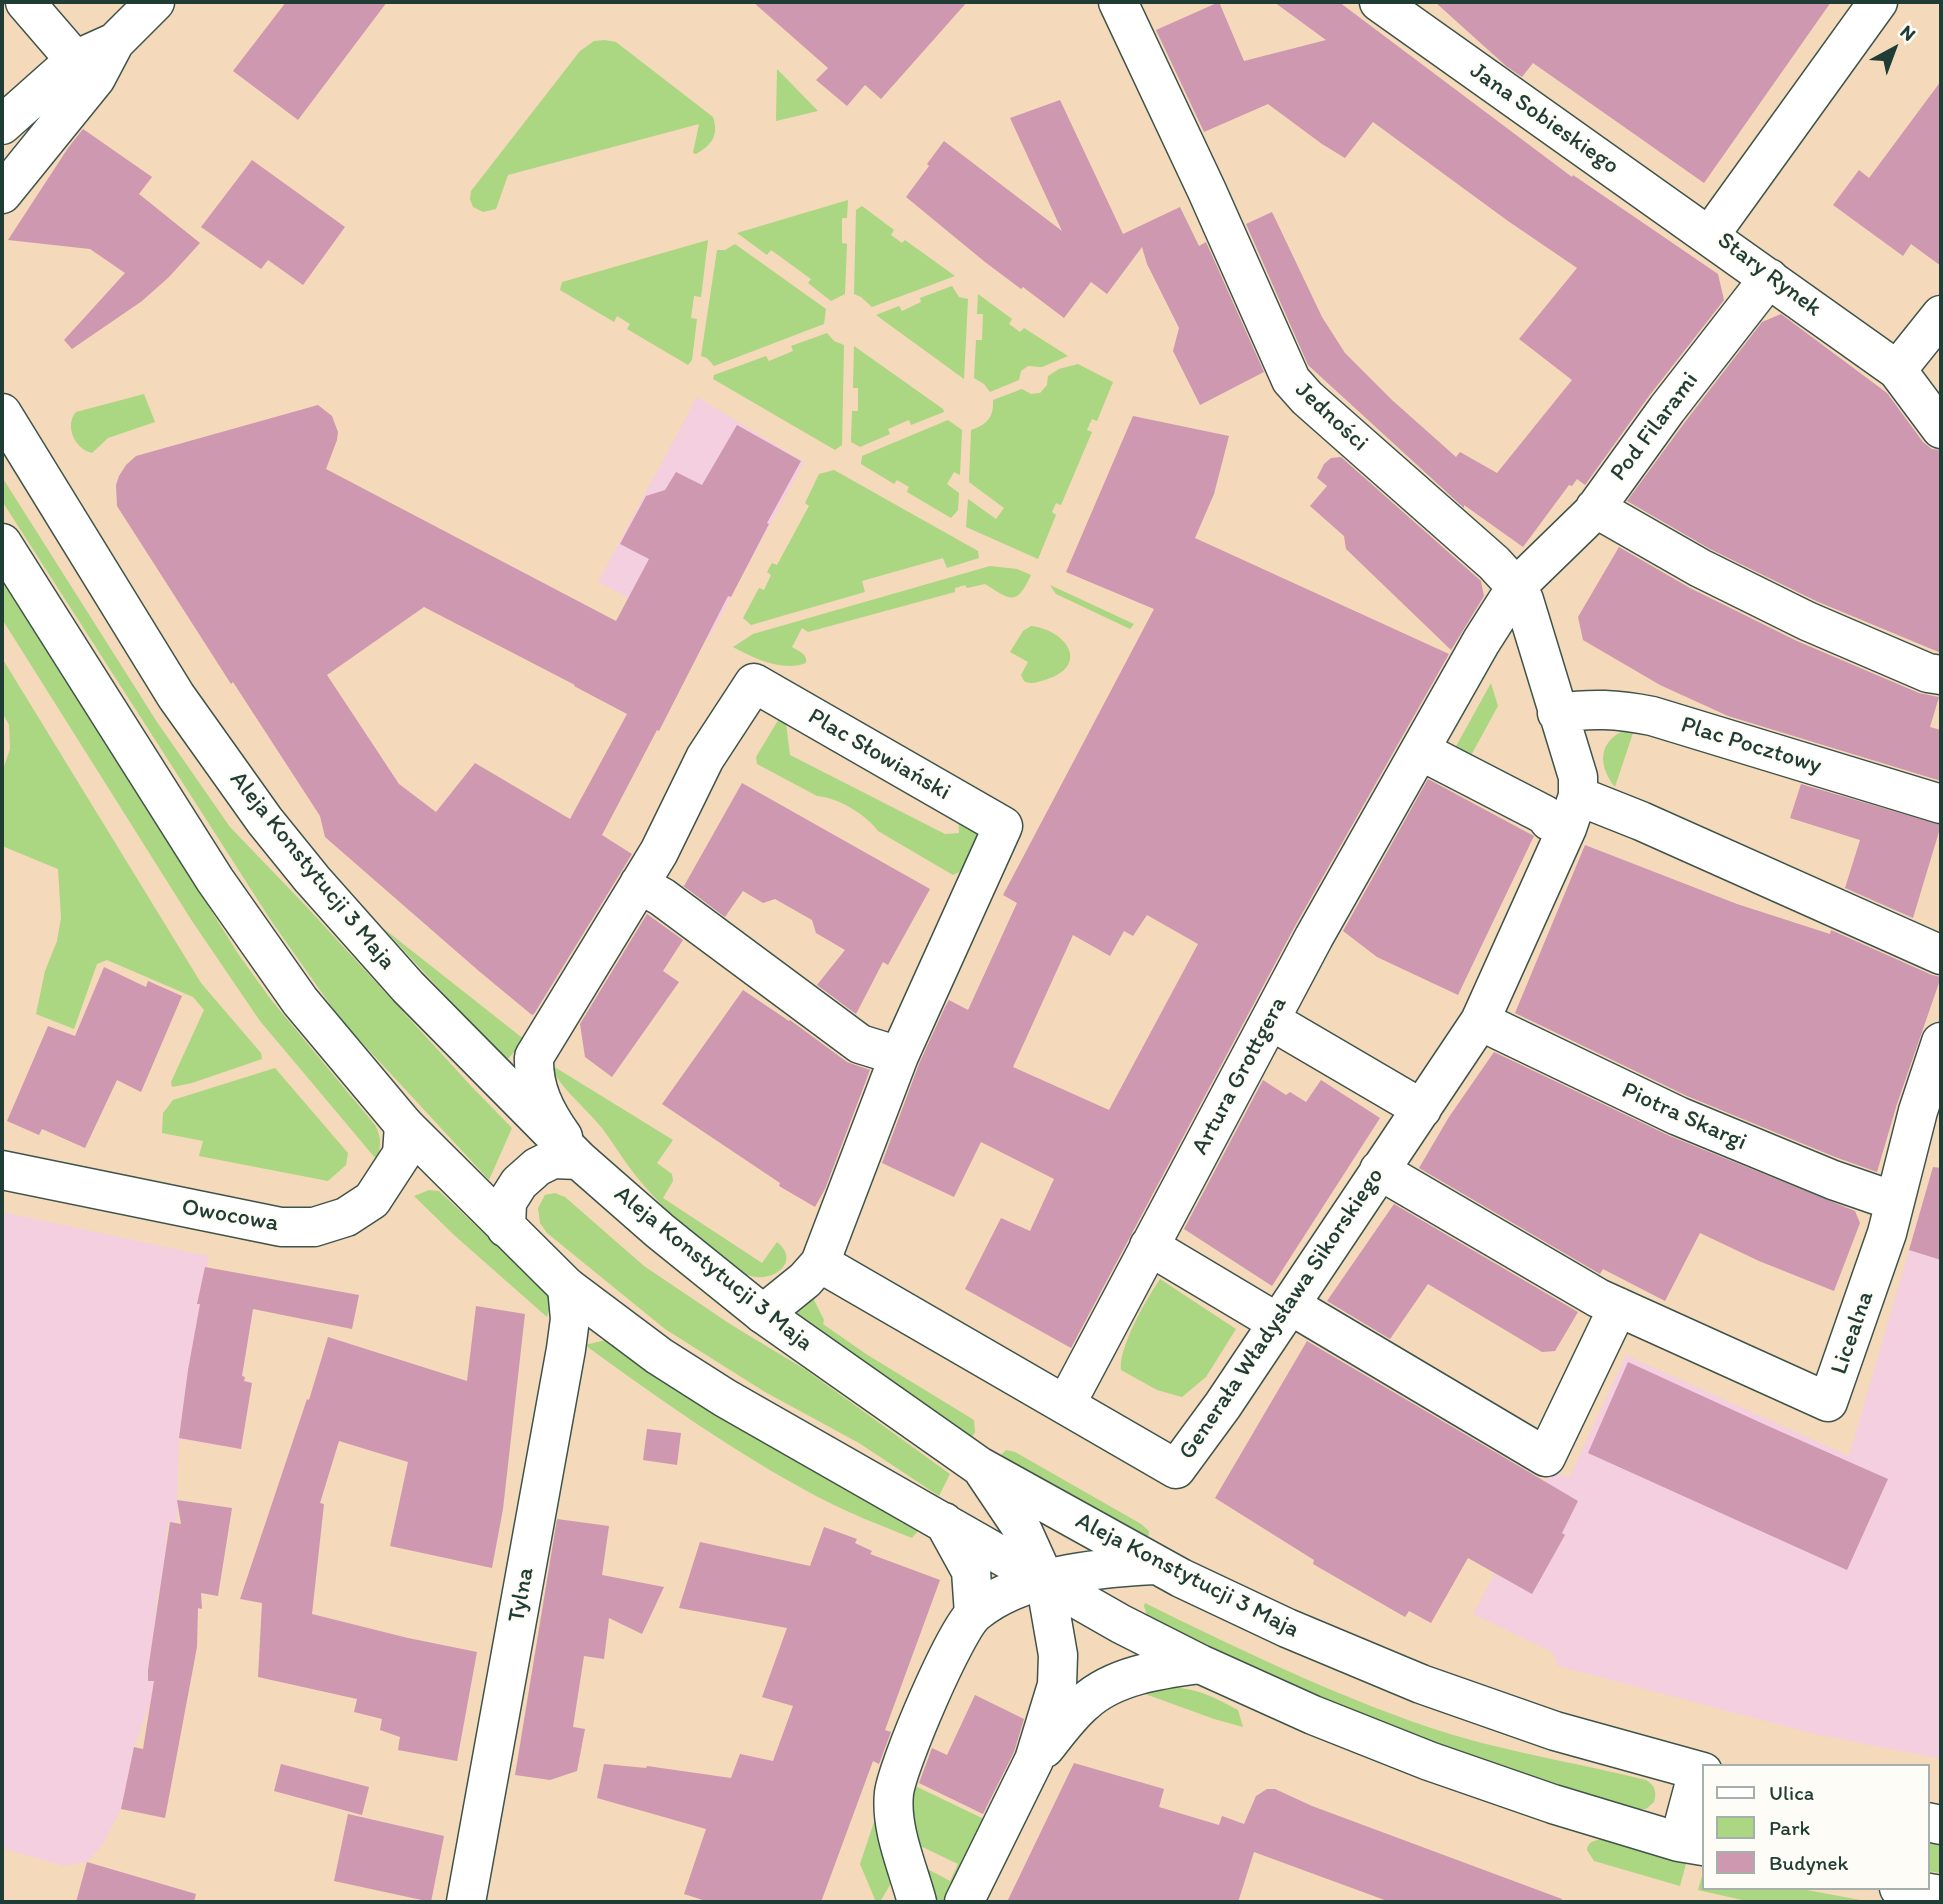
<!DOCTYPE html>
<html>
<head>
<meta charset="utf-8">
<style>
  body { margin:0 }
  #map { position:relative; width:1943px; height:1904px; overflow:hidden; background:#f4d9bb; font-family:Itim,sans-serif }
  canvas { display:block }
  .frame { position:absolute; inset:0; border:4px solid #1f3d34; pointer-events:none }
  .legend { position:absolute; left:1702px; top:1764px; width:228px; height:126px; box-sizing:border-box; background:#fdfcf7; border:2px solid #a4b0a9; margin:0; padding:9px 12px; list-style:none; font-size:21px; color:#1f3d34 }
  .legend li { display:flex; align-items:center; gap:14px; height:35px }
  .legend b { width:35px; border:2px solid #a4b0a9 }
  .north { position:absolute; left:1859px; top:14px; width:70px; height:70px; -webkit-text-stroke:5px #fdfcf7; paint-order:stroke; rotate:41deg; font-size:19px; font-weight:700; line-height:28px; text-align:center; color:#1f3d34 }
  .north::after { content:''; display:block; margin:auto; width:24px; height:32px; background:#1f3d34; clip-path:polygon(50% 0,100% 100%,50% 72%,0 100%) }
</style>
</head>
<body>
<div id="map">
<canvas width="1943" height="1904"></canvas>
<div class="frame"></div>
<ul class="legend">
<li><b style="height:9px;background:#fff"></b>Ulica</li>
<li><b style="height:19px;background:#abd682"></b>Park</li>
<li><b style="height:19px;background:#cd98b0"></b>Budynek</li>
</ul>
<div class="north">N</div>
</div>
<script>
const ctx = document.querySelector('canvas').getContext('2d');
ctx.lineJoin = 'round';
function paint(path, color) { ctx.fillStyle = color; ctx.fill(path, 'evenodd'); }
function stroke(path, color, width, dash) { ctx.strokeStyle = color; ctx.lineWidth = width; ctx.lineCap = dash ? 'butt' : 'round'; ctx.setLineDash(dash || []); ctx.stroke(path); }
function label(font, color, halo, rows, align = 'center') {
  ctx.font = font + ' Itim,sans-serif'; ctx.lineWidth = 5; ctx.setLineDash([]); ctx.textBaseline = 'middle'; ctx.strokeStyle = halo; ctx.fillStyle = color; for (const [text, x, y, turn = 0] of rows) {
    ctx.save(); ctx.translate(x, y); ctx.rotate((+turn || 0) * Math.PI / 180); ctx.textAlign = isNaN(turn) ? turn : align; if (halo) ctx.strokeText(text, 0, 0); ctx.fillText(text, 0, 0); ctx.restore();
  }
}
const built = new Path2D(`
  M697,397L804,462L708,639L598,582Z
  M2,1212L208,1256L207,1268L259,1277L242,1376L245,1377L244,1381L252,1383L241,1449L179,1439L177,1500L179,1502L176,1523L168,1522L166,1534V1545L173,1547L167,1590H158L155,1613L164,1614L158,1657L150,1656L148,1669V1680L155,1682L152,1703H150L134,1747L121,1809L102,1845L87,1862L64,1866L2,1848Z
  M1919,1216L1941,1223V1759L1815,1734L1558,1666L1552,1652L1473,1614L1551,1470L1569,1478L1626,1355L1849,1456Z`);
const green = new Path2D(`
  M605,40L616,42L713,117C719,135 712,145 696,154L693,153L699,124L508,175L496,209L483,212L473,207L470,199L471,191L580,51L594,41Z
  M777,69L818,111L776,121Z
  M848,200L847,218H842V243L847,244L845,294L831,301L808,283L811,279L771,250L767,255L737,233Z
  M862,206L894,230L891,235L902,243L905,240L955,276L872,307L861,297L854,294L856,210Z
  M708,240L701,297L694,296L691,318L697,319L692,360L688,365L627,329L630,324L617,316L614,322L560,290L562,282Z
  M735,244L826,309L824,324L714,366L707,358L701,356L717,250H725Z
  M952,286L959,297L968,299L964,379L876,315L899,306L902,311L921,302L920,298Z
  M978,294L1012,319L1009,324L1020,332L1024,328L1068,356L1042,367L1028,366L1021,371L1019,380L990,392L984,384L974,378L976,340H982L983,314H977Z
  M827,333L834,341L844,345L842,445L835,450L713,379L714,375L766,356L769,361L793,351L791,346Z
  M854,346L943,409L944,412L911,425L909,420L888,429L890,434L860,447L851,442L852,411H858V388H853Z
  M1078,364L1113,382L1097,421L1092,419L1087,430L1092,432L1061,505L1056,503L1052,512L1056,515L1038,559L966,527L968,499L996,519L1004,508L969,482L971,430C987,425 994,417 993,400L1022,389L1031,394L1040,393L1047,385L1048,376L1059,369Z
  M144,394L155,422L108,438L92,453C75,449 64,426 76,412Z
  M948,420L962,430L960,475L954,472L947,484L959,493L958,510L951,518L907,492L909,487L897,480L894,484L861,464L862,456Z
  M834,470L978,551L979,558L947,568L943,558L862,581L865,592L751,625L743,618L759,588L764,590L771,575L767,572L772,563L777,565L809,506L805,503L819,474Z
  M2,477L157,722L230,827L304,904L472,1087L512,1128L489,1180L341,1020L270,919L2,501Z
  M990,566L1017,569L1031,575C1016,607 1011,600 985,584L967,588L965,585L955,588V592L808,632L802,628L792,647C798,651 808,654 806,663C783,672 753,658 733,647L753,634Z
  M2,578L239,955L272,1001L375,1125C381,1135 382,1148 376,1159L260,1021L192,921L2,619Z
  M1050,585L1134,624L1130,629L1056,594Z
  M1031,626C1067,630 1091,666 1045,680C1037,682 1031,685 1024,681L1021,675L1028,662L1010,652L1023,631Z
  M2,658L201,983L261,1053L262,1059L192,1083L172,1087L171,1082L204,1010L193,997L107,960L97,964L74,1029L36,1014L45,971L57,941L61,918L58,869L2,846V772L10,749L9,725L2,712Z
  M1491,683L1498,706L1469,759L1454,750Z
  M780,717L786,723L790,755L945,834L959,833L958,813L980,831L974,865L953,875L878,831C867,815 837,797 817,796L757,764L756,757Z
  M1635,727L1615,787C1594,761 1601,735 1635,727Z
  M383,928L525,1040L506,1061Z
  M548,1063L673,1140L657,1163L672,1174L673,1181L663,1198L762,1263L777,1242C790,1252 790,1266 774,1274C766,1278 755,1278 748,1275C716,1263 658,1203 636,1176C624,1161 614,1144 602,1128C584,1106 561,1089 548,1063Z
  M275,1068L348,1153L346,1165L328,1181L199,1156L203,1141L162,1133L163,1113L173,1100Z
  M429,1190L439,1191L545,1291L551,1301L547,1317L454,1235L414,1196Z
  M555,1193L565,1197L644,1266L730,1324L806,1370L950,1474L939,1496L859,1443L765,1392L665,1329L547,1233L540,1223L538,1208L545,1195Z
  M1160,1279L1236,1329L1206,1377L1182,1397L1157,1390L1121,1370C1118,1348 1147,1298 1160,1279Z
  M811,1294L824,1320L823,1324L866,1354L974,1420L975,1432L972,1437L796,1314Z
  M606,1340L918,1531L912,1538C880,1525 848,1513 818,1497C737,1454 659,1399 585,1345Z
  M1006,1450L1015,1452L1141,1524L1149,1531L1148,1539L1072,1498L1001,1455Z
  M1145,1603C1236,1648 1332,1694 1428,1727C1499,1751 1574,1762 1646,1780C1655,1785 1657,1792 1654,1802L1646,1809H1634L1442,1747L1317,1697L1147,1616L1144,1606Z
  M1162,1686C1198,1689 1206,1693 1238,1710L1243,1727L1214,1719L1137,1691Z
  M909,1783L986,1820L950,1902H933L918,1864L950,1881L958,1864L912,1842Z
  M875,1819L881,1846L894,1878L880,1902H876L860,1864Z
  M1601,1839L1686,1864L1680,1886L1594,1861L1587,1850C1588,1842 1593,1841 1601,1839Z
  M1927,1842L1941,1844V1873L1927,1871Z
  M1703,1873V1888H1796L1871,1902H1751L1698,1890Z`);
const building = new Path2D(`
  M286,2H387L298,120L233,71Z
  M753,2H967L881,99L865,85L847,106L816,80L828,68Z
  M1219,2L1244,61L1326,40L1274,2H1339L1572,177L1573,175L1718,274L1724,300L1649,396L1585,485L1577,479L1572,486L1569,485L1523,547L1464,505V508L1308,365L1246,224L1272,212L1322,317L1345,353L1392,400L1456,457L1460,452L1497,473L1572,380L1519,339L1577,268L1508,221L1373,122L1345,158L1322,144L1268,104L1204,132L1156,30Z
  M1435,2H1831L1704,183L1533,63L1522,77L1506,66Z
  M1941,81V266L1911,244L1903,256L1833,205L1859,170L1869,178Z
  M1060,100L1123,234L1180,207L1199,246L1206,242L1264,372L1200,405L1173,351L1179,328L1147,264L1142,247L1107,294L1091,282L1064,318L1023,287L1021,289L985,262L906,197L929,166L927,164L944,141L1062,231L1010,118Z
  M83,129L152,177L139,194L200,243L169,277L142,301L72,349L64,340L125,273L90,249L8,240L68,148Z
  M252,160L345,227L303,285L268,260L261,269L201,227Z
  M1781,314L1887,393L1923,442L1932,449L1941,450V653L1816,601L1710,549L1627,501L1685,422L1762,322Z
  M318,405L332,416L338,432L337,440L326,469L616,621L649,559L620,544L646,496L665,490L676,472L702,485L737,425L801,461L767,523L769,524L731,597L728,596L659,731L657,730L602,835L632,854L534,1014L532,1015L480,972L325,837L320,816L233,682L231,684L117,506L116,485L119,476L126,465L136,456ZM424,607L575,685L574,686L627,714L570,819L475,763L436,812L399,784L327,675Z
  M1133,416L1229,436L1214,494L1195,538L1449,654L1295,926L1071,1348L965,1289L1001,1218L1030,1231L1054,1179L981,1142L954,1197L882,1163L919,1064L945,1007L949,1000L968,1010L1017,903L1003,895L1154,609L1066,572ZM1147,915L1198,944L1109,1110L1013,1067L1073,935L1110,956L1124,931L1133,936Z
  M1341,457L1481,581L1484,596L1451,650L1346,549L1344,536L1310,506L1327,486L1317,478L1324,464L1331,458Z
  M1619,547L1690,588L1797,641L1919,693L1939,697L1930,727L1941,730V781L1728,716L1660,685L1583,640L1578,617Z
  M1428,779L1534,836L1458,995L1377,957L1343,931Z
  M742,783L930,889L888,965L883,962L856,1014L817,985L845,950L816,933L812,920L775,899L763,903L743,891L725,917L682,885L684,886Z
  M1801,784L1941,825L1913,918L1845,888L1860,840L1790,818Z
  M1585,845L1737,904L1830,934L1831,930L1932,975L1941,977L1897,1104L1877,1172L1835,1157L1687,1096L1515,1013Z
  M647,914L683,940L663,971L679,982L612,1077L585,1057L580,1024Z
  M104,967L146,987L148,981L182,996L141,1092L117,1080L85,1148L42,1129L39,1135L7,1121L48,1026L75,1036Z
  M743,990L789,1021L790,1020L847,1062L870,1070L825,1189L815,1207L779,1186L780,1183L662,1104Z
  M1494,1052L1670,1136L1855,1211L1860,1223L1834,1291L1759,1261L1700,1233L1665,1301L1603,1269L1600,1274L1419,1168L1449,1117Z
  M1263,1080L1286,1095L1290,1092L1306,1102L1321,1080L1380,1118L1272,1286L1184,1229Z
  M1933,1167L1941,1168V1260L1909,1250Z
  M1394,1204L1578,1312L1555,1351L1542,1352L1428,1284L1390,1339L1327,1301Z
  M205,1267L359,1295L352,1329L253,1309L242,1376L245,1377L244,1381L252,1383L241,1449L179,1438L188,1370L200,1304H197Z
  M476,1306L525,1314L503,1509L492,1568L390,1546L408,1462L339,1441L320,1503L324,1504L312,1614L408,1638L477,1652L457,1761L398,1750L400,1737L380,1730L382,1719L354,1712L357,1699L258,1677L262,1603L240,1599L307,1399L309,1400L328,1337L467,1381Z
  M1307,1341L1578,1501L1562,1533L1565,1535L1532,1594L1468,1558L1431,1623L1409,1611L1405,1617L1313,1564L1314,1560L1215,1498Z
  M1628,1362L1768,1426L1888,1479L1847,1570L1588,1453Z
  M647,1429L681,1433L677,1465L643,1460Z
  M177,1500L232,1508L218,1596L201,1593L202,1609L198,1608L197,1647L165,1818L121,1809L134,1747L143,1749L154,1681H148V1670L170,1522L181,1524Z
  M557,1519L609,1526L602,1575L664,1587L642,1634L609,1618L604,1659L584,1656L573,1727L585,1729L577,1771L550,1780L515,1775Z
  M824,1527L857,1539L855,1543L872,1551L870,1554L940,1580L885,1730L891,1732L879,1764L873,1761L821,1902H709L684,1894L706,1829L597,1798L604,1764L646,1768L647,1766L731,1778L740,1754L773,1761L793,1706L762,1697L787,1628L679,1608L700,1542L810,1566Z
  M975,1695L1024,1719L1014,1752L983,1814L919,1783L932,1748L947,1755Z
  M1074,1763L1164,1789L1159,1807L1219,1825L1222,1816L1244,1824L1256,1796L1267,1789H1275L1312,1806L1562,1899L1561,1902H1390L1254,1852L1238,1902H1007Z
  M281,1764L369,1787L362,1815L274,1791Z
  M348,1814L444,1836L431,1902L334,1881Z
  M87,1862L196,1894L194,1902H76Z`);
const street = new Path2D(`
  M25,2L75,60
  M1379,2L1897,370L1941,315
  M1710,235L1878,2
  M1897,370L1941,429
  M1595,508L1700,568L1807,621L1928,673L1941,675
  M1557,713C1592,708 1617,709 1652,716L1941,804
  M1421,751L1545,815L1549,821
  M1578,796L1641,821L1941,955
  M639,884L662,897L860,1044L899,1056
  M1270,1020L1422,1109
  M1480,1021L1678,1116L1833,1180L1894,1201
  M563,1137C545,1112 533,1088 534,1057L659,852L705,758L754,683L1003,826L899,1056L820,1263L805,1280L763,1314
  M2,1170L281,1227H314L346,1217L372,1200L402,1154L404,1125
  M1379,1170L1598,1298L1828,1402L1887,1233L1918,1111L1941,1042
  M1149,1246L1278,1323
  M820,1263L1176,1469L1223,1405L1480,1021L1567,828L1578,796V777L1524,600L1516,587L1494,563L1307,398L1291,380L1207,191L1118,2
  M1290,1305L1546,1457L1618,1307
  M1066,1404L1314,937L1481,642L1516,587L1592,513L1667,409L1769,278
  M466,1902L566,1349L570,1319L567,1287`);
const secondary = new Path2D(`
  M2,125L75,60L115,42
  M2,194L96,78L115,42L155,2
  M2,413L176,696L265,821L312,879L408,987L579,1160L660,1231L763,1314L979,1466L1181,1578L1287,1628L1421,1684L1555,1731L1703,1772
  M2,543L215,880L300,1001L404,1125L567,1287L659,1356L725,1398L1121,1624L1200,1664L1313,1715L1429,1761L1553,1804L1679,1842L1703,1846
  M506,1228L507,1202L519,1183L537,1167L553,1159L579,1160
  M944,1522L971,1571L974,1614
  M1045,1748C1057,1733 1069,1716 1084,1703C1114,1675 1162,1669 1200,1664
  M1927,1822L1941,1825
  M1679,1842L1698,1771
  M1899,1888L1941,1895
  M917,1902C908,1868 890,1829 894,1793C898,1764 955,1630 975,1613C1020,1575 1098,1568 1154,1565
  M964,1902L1034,1760L1057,1685L1058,1655L1045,1580L1021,1527L984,1472`);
const streetNames = [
  ["Jana Sobieskiego",1544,119,35],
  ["Stary Rynek",1769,275,37],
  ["Jedności",1331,417,43],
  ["Pod Filarami",1655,427,-53],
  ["Plac Pocztowy",1751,746,17],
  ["Plac Słowiański",879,755,30],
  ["Aleja Konstytucji 3 Maja",312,871,51],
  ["Artura Grottgera",1240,1076,-62],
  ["Piotra Skargi",1684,1117,24],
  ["Owocowa",230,1216,10],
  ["Aleja Konstytucji 3 Maja",713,1269,39],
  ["Generała Władysława Sikorskiego",1282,1314,-56],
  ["Licealna",1853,1333,-71],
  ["Aleja Konstytucji 3 Maja",1187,1576,27],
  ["Tylna",522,1595,-80]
];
paint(built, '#f3cfdf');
paint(green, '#abd682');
paint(building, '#cd98b0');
stroke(street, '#3f5448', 41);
stroke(secondary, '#3f5448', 41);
stroke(street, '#fff', 38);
stroke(secondary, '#fff', 38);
label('24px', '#1f3d34', '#fdfcf7', streetNames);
</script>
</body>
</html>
